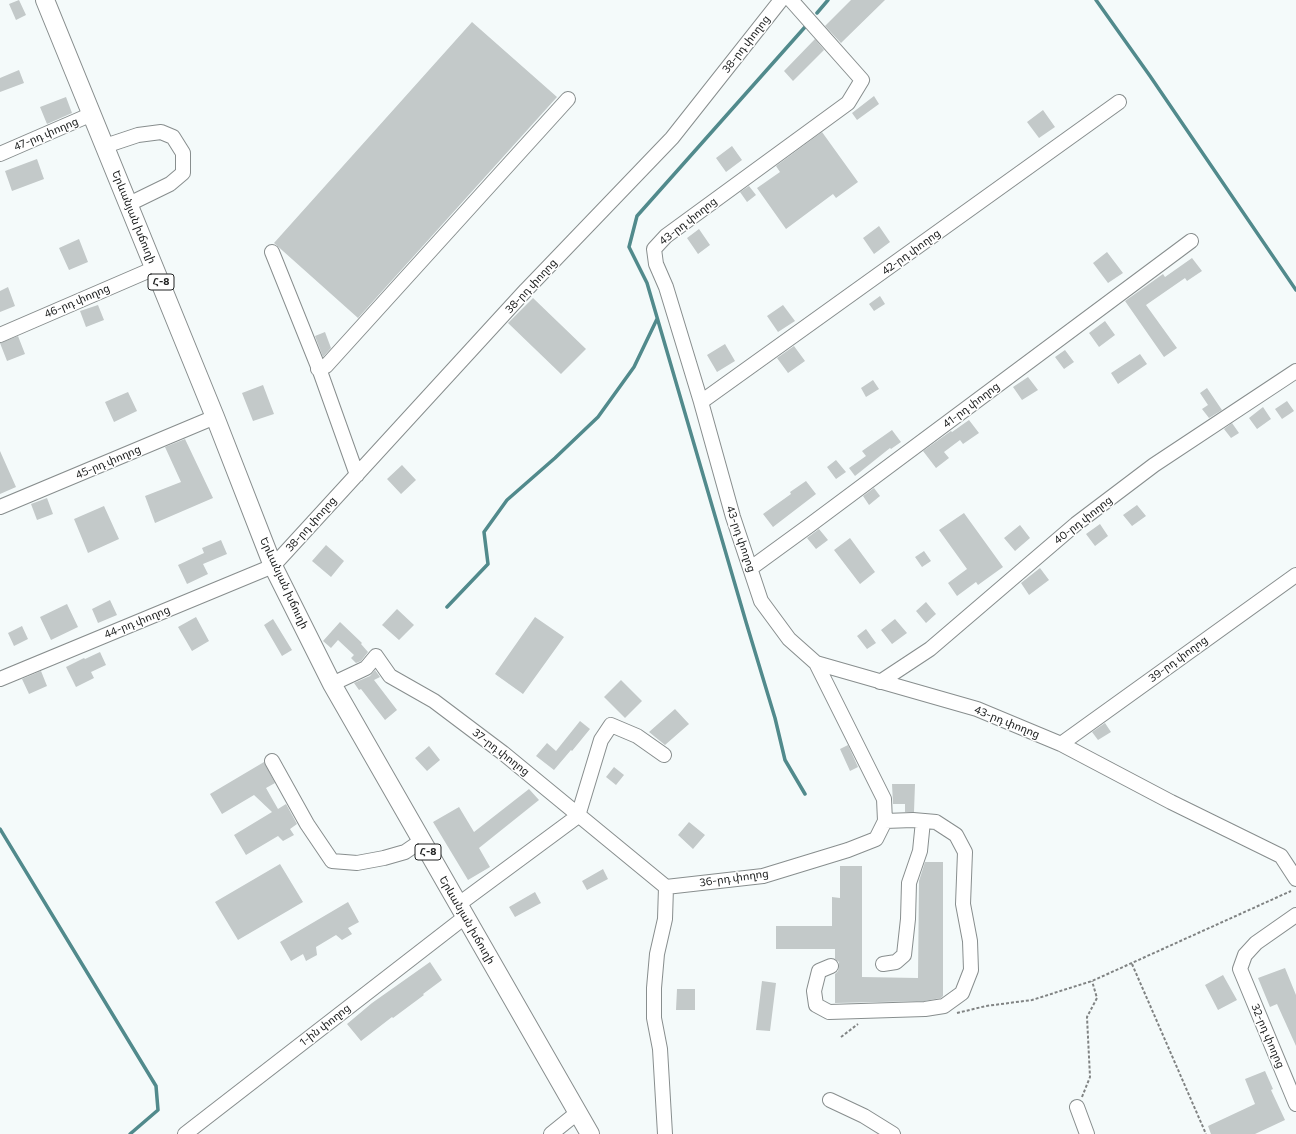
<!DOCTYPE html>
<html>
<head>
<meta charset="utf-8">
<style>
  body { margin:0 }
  canvas { display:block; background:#f4fafa }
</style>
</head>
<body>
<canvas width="1296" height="1134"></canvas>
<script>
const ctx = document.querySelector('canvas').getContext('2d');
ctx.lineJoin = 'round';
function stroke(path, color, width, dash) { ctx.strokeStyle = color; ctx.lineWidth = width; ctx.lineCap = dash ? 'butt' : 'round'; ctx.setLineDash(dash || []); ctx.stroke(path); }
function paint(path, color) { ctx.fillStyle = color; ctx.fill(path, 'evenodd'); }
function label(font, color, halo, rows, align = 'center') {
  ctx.font = font + ' Commissioner,"Noto Sans Armenian",sans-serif'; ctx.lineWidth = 3; ctx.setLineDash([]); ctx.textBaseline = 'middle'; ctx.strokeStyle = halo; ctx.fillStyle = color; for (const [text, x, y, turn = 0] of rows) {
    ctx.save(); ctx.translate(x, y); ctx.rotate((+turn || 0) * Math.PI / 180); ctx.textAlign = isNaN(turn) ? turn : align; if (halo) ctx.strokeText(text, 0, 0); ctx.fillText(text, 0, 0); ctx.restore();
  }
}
const stream = new Path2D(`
  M1096,0L1150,76L1296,290
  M817,13L828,0
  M805,27L637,216L629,247L647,283L746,622L775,718L785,760L805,794
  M447,607L488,564L484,532L507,500L555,458L598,417L634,367L657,319
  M0,829L156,1086L158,1110L130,1134`);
const building = new Path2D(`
  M19,0L26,15L16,20L9,4Z
  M851,0H885L841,43L825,26Z
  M472,22L557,97L358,318L274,243Z
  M815,39L824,50L793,81L784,71Z
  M19,70L24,83L0,92V78Z
  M874,96L879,104L857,120L852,113Z
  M66,97L72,113L47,124L40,107Z
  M1043,110L1055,127L1039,138L1027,122Z
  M822,132L858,182L836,198L833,194L786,229L757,188L780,172L776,166Z
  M732,146L742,160L726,172L716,158Z
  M37,159L44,179L12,191L5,171Z
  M749,186L756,195L747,202L740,192Z
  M879,226L890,242L874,254L863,238Z
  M699,229L710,245L698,254L687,238Z
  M79,239L88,262L69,270L59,248Z
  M1107,252L1123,273L1108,283L1093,263Z
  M1192,258L1202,271L1187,281L1185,278L1146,305L1177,348L1164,357L1125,301L1163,274L1165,277Z
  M8,287L15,306L0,312V291Z
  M880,296L885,304L874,311L869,304Z
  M533,298L586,349L561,374L508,323Z
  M98,305L104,320L86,327L80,311Z
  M783,305L795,321L778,332L767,316Z
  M1105,321L1115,335L1099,347L1089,333Z
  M325,332L331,348L323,357L315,336Z
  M18,336L25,354L7,361L0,343Z
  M725,344L735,361L717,372L707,355Z
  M794,346L805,361L788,373L777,358Z
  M1065,350L1074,362L1064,369L1055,357Z
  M1140,354L1147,364L1118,384L1111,373Z
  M1028,377L1038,390L1022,400L1013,387Z
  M873,380L879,389L866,397L861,388Z
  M263,385L274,414L253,421L242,393Z
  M1207,388L1222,410L1209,418L1202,409L1208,405L1200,393Z
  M128,392L137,411L114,422L105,402Z
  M1287,401L1294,411L1282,419L1275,409Z
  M1263,407L1271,419L1257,429L1249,418Z
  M969,420L979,433L963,444L960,440L944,452L949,458L936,468L923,451L951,431L952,432Z
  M1232,423L1239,433L1231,438L1224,429Z
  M892,430L901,442L891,449L890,448L855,476L849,468L866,456L862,451Z
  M185,439L213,498L155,523L145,496L181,482L165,447Z
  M0,451L16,487L0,494Z
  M836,460L846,472L836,479L827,467Z
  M402,465L416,480L401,494L387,479Z
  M806,481L816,494L773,527L763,514L791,494L790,492Z
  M874,488L880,496L869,505L863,496Z
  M47,498L53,514L37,520L31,504Z
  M1137,505L1146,516L1132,526L1123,515Z
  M104,506L119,539L88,553L74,519Z
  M964,513L1003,567L978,585L976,582L957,596L948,583L967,569L939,530Z
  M1100,524L1108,536L1095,546L1086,534Z
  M1020,525L1030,538L1015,551L1004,538Z
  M819,529L828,540L816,549L807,538Z
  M850,538L875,572L860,584L834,550Z
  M221,540L227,554L203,564L208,574L187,584L178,565L204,553L202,548Z
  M326,545L344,561L331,577L312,561Z
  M924,551L931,561L922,567L915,557Z
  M1040,568L1049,580L1029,595L1021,583Z
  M110,600L117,615L98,623L92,609Z
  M926,602L936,614L926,623L916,611Z
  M67,604L78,627L51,640L40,617Z
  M397,609L414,625L399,640L382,625Z
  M196,617L209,641L192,651L178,627Z
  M535,617L564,637L523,694L495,674Z
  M273,619L292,650L282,656L264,625Z
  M895,619L907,633L892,644L881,630Z
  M340,622L362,643L361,644L368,652L361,661L356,663L351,658L354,655L338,640L331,648L323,641Z
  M22,626L28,639L14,646L8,633Z
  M866,629L876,643L867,649L857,636Z
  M100,652L106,665L91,672L94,678L76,687L66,667L84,658L85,659Z
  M375,670L380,677L374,680L397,710L385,720L361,689L359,690L354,683L370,676Z
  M41,671L47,686L29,694L22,679Z
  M621,680L642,701L625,718L604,697Z
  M675,709L689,724L665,745L649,732Z
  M580,721L590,729L572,751L571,750L554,770L536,756L547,743L556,751Z
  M1105,723L1111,732L1098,740L1092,732Z
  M848,745L858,767L850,771L840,749Z
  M429,746L440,760L427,771L415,758Z
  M264,762L275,783L266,788L278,809L286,804L297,824L290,829L294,835L283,841L278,836L246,855L234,835L272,812L254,795L222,814L210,794Z
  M614,767L624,775L616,785L606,777Z
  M892,784H915L914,812H905V804H893Z
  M529,789L539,800L479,848L490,867L468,880L433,822L459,807L474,832Z
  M689,822L705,835L693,849L678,835Z
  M925,862H943V996L941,998L924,1001L835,1003V974L838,971L839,967V962L835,959V949H776V926H832V897L840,898V866H862V977L918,978L919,881Z
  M280,864L303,902L238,940L215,902Z
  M603,869L608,879L587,890L582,881Z
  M535,892L541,903L515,917L509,907Z
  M348,902L359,922L348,928L352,934L342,940L336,935L316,947L317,955L306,961L303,954L291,961L280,942Z
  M430,962L442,980L423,994L424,995L393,1018L392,1017L361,1041L347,1024L372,1003Z
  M1285,968L1296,995V1046L1277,1004L1270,1007L1258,978Z
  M1223,975L1237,1000L1218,1010L1205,985Z
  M762,981L776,983L770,1031L756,1030Z
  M677,989H695V1010H676Z
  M1265,1071L1273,1089L1271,1090L1285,1120L1255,1134H1211L1208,1126L1255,1104L1245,1079Z`);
const path = new Path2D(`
  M1132,964L1206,1134
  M957,1013L986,1006L1032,1000L1092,981L1291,891
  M841,1037L858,1024
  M1082,1097L1090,1077L1087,1017L1097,998L1092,981`);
const minor = new Path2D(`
  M791,0L862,80L848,103L666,236L654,249L656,264L666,287L701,402L733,517L761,601L789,639L816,663L977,709L1061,744L1171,802L1281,856L1296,879
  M105,146L138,135L161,132L173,137L183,153V173L170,184L129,204
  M0,154L92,114
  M272,252L321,374L357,475
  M0,335L155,268
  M318,369L326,366L568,99
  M701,402L1119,102
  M0,507L215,417
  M751,568L810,525L1191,241
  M0,679L273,566L526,290L672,138L781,0
  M880,682L930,649L1076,524L1154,465L1296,371
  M332,684L366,668L376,656L390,676L434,701L503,753L666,887
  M1061,744L1296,575
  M272,761L307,824L332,861L357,863L384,858L405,852L421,841
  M666,887L763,876L848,850L876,839L885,821L884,799L816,663
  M459,904L578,816L601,740L611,725L637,736L664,755
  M1296,915L1256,943L1245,955L1240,969L1296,1104
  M883,964L896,962L904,955L908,919L909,883L920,851L923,821
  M831,966L819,971L814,991L816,1005L829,1012L925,1009L944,1006L962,993L971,970L970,941L963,904L965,852L956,835L936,822L913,820L885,821
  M830,1100L864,1116L893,1134
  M1077,1107L1087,1134
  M185,1134L465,917
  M551,1134L577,1113
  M665,1134L660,1049L654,1018V988L657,954L665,919L666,887`);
const major = new Path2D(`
  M45,0L215,417L273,566L332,684L590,1134`);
const shields = [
  [161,282,26],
  [428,852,26]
];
const shieldNames = [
  ["Հ-8",161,282],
  ["Հ-8",428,852]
];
const streetNames = [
  ["38-րդ փողոց",746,44,-52],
  ["47-րդ փողոց",46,134,-23],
  ["Երևանյան խճուղի",134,217,68],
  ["43-րդ փողոց",688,221,-38],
  ["42-րդ փողոց",911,252,-36],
  ["38-րդ փողոց",531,286,-47],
  ["46-րդ փողոց",77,301,-23],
  ["41-րդ փողոց",971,405,-37],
  ["45-րդ փողոց",108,462,-23],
  ["40-րդ փողոց",1083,520,-38],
  ["38-րդ փողոց",311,524,-48],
  ["43-րդ փողոց",741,539,71],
  ["Երևանյան խճուղի",284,583,65],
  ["44-րդ փողոց",137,622,-22],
  ["39-րդ փողոց",1178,659,-36],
  ["43-րդ փողոց",1007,722,22],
  ["37-րդ փողոց",501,752,38],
  ["36-րդ փողոց",734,878,-8],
  ["Երևանյան խճուղի",467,920,60],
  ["1-ին փողոց",325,1025,-38],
  ["32-րդ փողոց",1268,1036,67]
];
stroke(stream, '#518a8c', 3.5);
paint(building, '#c3c9c9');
stroke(minor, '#888e8e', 16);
stroke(major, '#888e8e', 20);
stroke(path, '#808383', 2, [3, 2]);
stroke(minor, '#fff', 14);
stroke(major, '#fff', 18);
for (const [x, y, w] of shields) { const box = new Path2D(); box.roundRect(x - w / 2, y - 8, w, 16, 3); ctx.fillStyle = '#fff'; ctx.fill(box); stroke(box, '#202222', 1); }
label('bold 10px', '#202222', null, shieldNames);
label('11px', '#202222', '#fff', streetNames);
</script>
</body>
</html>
